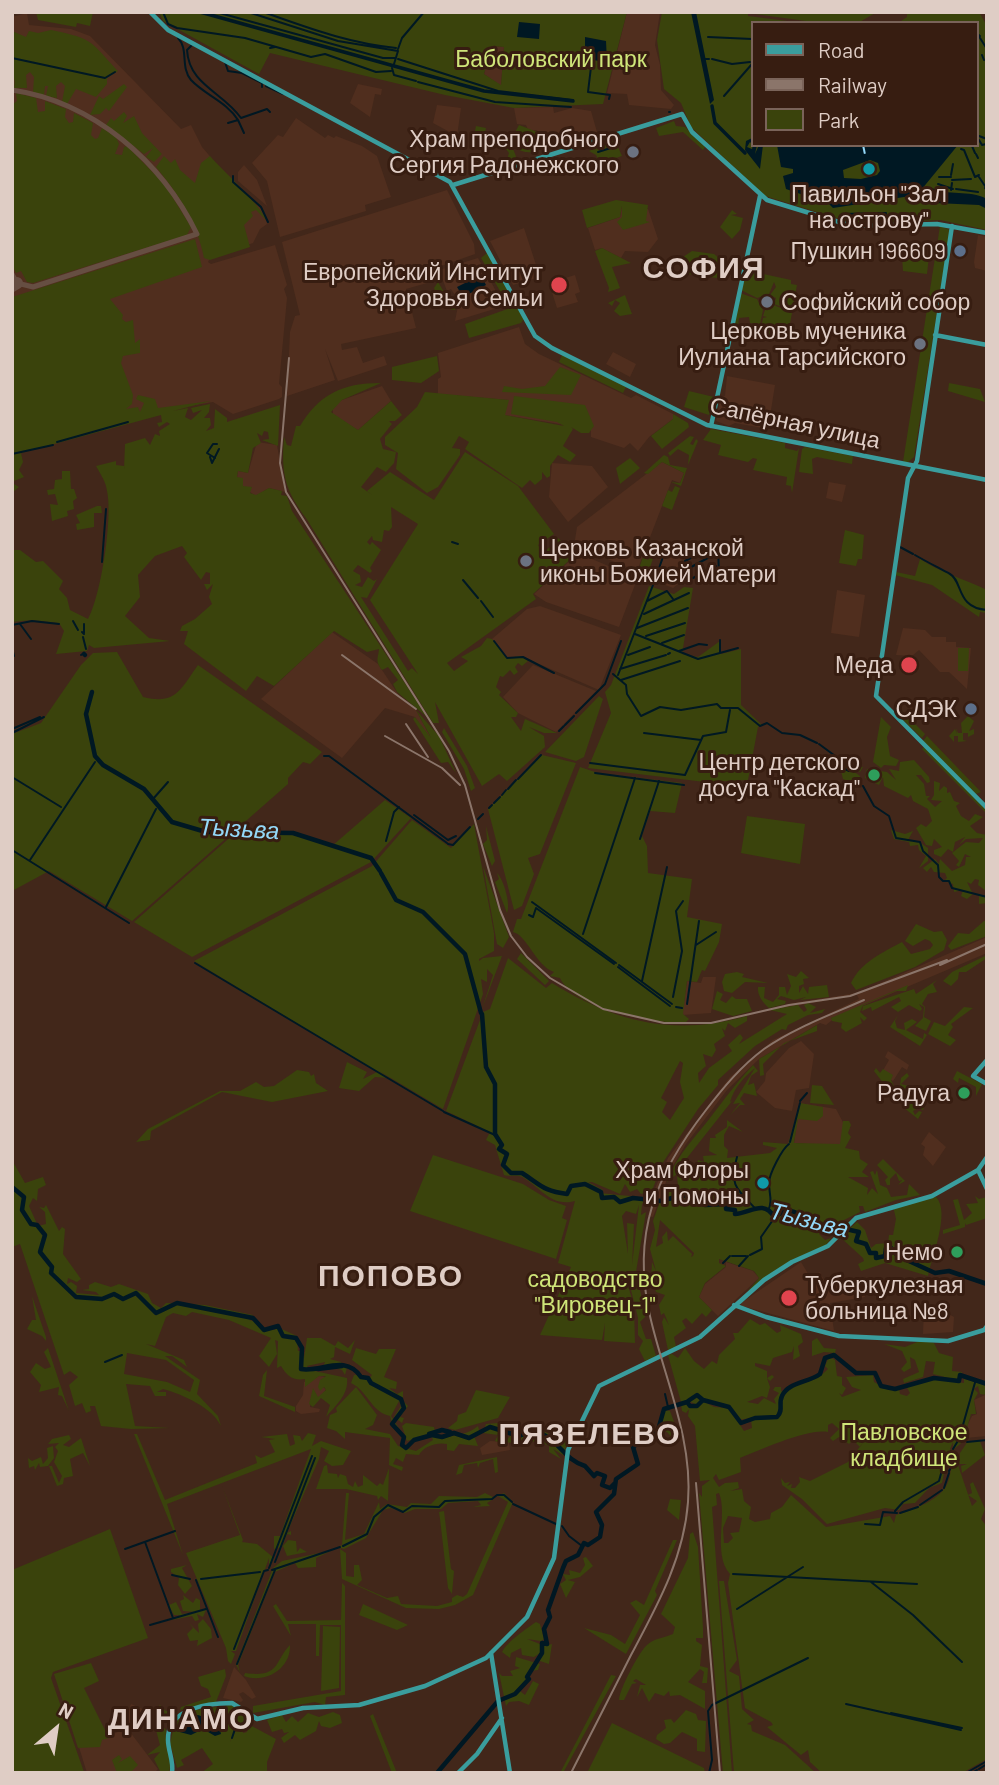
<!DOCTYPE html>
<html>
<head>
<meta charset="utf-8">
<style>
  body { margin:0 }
  #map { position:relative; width:999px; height:1785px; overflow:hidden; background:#42271a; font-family:Barlow,sans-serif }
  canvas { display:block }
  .frame { position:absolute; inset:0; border:14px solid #dfcdc5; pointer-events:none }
  .legend { position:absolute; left:751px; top:21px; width:228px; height:126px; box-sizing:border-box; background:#371d11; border:2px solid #7a6359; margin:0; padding:9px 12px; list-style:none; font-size:21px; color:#dfcdc5 }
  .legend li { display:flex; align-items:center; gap:14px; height:35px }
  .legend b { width:35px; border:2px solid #7a6359 }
  .north { position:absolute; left:21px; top:1694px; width:70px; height:70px; -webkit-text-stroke:5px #371d11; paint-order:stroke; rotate:29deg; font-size:19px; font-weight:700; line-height:28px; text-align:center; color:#dfcdc5 }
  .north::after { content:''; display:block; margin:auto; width:24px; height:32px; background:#dfcdc5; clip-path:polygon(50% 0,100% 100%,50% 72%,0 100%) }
</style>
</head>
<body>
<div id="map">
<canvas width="999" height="1785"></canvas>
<div class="frame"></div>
<ul class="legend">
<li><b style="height:9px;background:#3a9d9d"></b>Road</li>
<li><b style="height:9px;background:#8b756a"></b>Railway</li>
<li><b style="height:19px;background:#3a430c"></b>Park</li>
</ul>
<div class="north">N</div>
</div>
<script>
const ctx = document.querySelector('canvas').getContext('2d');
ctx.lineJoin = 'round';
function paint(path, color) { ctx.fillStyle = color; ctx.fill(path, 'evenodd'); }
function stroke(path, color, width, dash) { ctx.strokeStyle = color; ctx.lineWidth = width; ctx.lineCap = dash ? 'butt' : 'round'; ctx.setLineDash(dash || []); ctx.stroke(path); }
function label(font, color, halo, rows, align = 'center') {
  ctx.font = font + ' Barlow,sans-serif'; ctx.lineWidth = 6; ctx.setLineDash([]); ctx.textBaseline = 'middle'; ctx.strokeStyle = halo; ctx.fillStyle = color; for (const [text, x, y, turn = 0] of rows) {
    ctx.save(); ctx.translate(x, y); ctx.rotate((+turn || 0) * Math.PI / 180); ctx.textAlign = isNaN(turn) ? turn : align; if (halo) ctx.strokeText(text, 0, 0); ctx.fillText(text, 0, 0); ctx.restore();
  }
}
const built = new Path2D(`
  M627,12H660L655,45L660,65L661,90L674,105L671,109L629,105L627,94L607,93Z
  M27,13L29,25L71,29L90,36L181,129L191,125L202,147L238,189L263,210L267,224L260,229L253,243L210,258L208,262L211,264L275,245L287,285L284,289L287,298L279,384L282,387V397L279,399L233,414L213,402L102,421L15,452L12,458V17Z
  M492,46L504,47L501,86L484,74Z
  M358,84L382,89L381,95L375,94L370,117L350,103Z
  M437,105L461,108L457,136L433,123Z
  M553,107L554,113L572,108L591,111L597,132L558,144L555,137L550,138L536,130L529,132L526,125L517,124L514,108Z
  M296,118L325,138L328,135L334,138L336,136L362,146L377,156L391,197L365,205L366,211L280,237L267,181L252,163L278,135L283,137Z
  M244,165L257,180L267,206L238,181V172Z
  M447,190L474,244L475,254L424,272L427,283L406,289L416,328L341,344L342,350L357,347L363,363L384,356L387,365L338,381L325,349L335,380L287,396L290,332L295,316L300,315L282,242Z
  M622,206L648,209L658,239L648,252L625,251L621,258L602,248L595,250L588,228L620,217Z
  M524,228L540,277L513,285L490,241Z
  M978,235L987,237V271L975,268L974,262Z
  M478,258L504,306L455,321L459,301L451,289L447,291L439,270Z
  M575,275L580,292L575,294L578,302L557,308L549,283Z
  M519,327L525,344L539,354L631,398L636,395L673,414V419L649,437L638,451L630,443L624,448L591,437V429L504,415L508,400L438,394V379L441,377L438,353Z
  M613,352L636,364L630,377L606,364Z
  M727,376L775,385L768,429L735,423L729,426L716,421L721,396H725Z
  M382,386L391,401L358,430L333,415V406L342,400Z
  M257,442L277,445L285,492L269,488L256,496L242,487L237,478L238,471L248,473Z
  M662,462L684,473L680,483L672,480L637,571L578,547L575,540L577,527Z
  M552,463L592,466L608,487L568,522L549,497Z
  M829,482L846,485L842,502L826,498Z
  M669,543L683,550L678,584L673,588L655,581Z
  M578,553L627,574L626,577L636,582L619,627L546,602L534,594Z
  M837,590L865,595L859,637L831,633Z
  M540,606L621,635L599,690L523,657L507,658L492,639L527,609Z
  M903,628L925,630L932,637H946V642H956V647L971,648L967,689L949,672H940L919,650L912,656L896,655Z
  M332,632L378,664L398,694L416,710L431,738L429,739L415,717L385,708L342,758L261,699Z
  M533,665L596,691L556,732L518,713L503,697Z
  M987,937V953L836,1017L826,1025L820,1023L759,1059L727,1090L686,1144L670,1171L653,1217L648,1216L654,1191L668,1158L730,1077L773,1040L859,999L857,995L740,1016L793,1003L857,993Z
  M703,977H716L711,1013L682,1015L687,981L701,983Z
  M801,1041L814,1054L809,1088L796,1090L792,1111L775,1108L756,1092L765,1081L766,1073L789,1048Z
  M888,1051L909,1065L907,1070L902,1067L893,1081L881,1074L889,1060L885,1057Z
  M800,1103L836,1109L847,1130L845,1147L794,1143Z
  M929,1132L946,1147L933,1166L923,1155L925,1147L921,1144Z
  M726,1262L753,1271L759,1278L718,1316L699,1297L705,1284L726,1267Z
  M801,1262L810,1277L820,1272L827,1287L862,1281L865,1297L830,1303L834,1331L742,1306L741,1303Z
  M936,1307L954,1317L953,1332L923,1334L924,1308Z
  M319,1376L326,1377L319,1385L326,1389L322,1396L311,1400L310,1407L320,1409L319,1412L301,1414L296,1411V1406L303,1395L304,1382Z
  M985,1395L987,1436L965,1438L963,1434L972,1416L977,1414L974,1400Z
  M490,1441L509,1442L510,1450L482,1455L480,1448Z
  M234,1667L246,1680L256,1697L252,1699L243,1692L239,1694L243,1700L241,1702L223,1698Z
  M131,1704L149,1712L139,1725L140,1728L130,1732L158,1769L154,1773H87L79,1747L123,1730Z`);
const green = new Path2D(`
  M36,12H93L90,26L77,23L76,27L38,20Z
  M159,12H627L603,104L514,108L445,95L270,53L259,74L163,21ZM492,46L504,47L501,85L484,74Z
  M662,12H877L858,23H820L748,13V16L803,23H752V145H976V23H898L907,17V12H979L987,26V230L940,220L853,223L765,196L691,127L681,103L664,89L657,40Z
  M51,30C94,39 89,40 118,71L107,78V84L96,97L76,89L67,104L62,102L65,86L61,82L56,86L57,98L46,96L48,86H45L44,95L33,92L34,77L30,72L26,75L27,88H14L15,79L12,87V31L26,37L29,31L38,33Z
  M124,84L127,87L109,111L106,108L100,114L90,115L99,96L103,99Z
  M16,93L36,98L38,112L45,111V101L66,109L65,117L69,123L73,122L74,113L93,123L91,135L95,139L98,138L102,128L116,137L119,144L115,154L122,155L124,147L127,146L165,185L191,227L187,235L33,283L27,282L21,271L16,273L12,265V105L17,101Z
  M124,112L127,116L123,123L134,116L142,133L162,154L154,162L146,157L153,148L144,154L106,125L111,118L114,121Z
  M674,121L676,126L685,127L705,147L703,150L683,132L659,136L656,128Z
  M519,125L548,136L550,142C536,155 526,155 512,146L517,159L506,163L509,153L503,145V139L513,136Z
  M476,126L486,128L482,147L472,145Z
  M615,140L622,156L600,163L596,155L589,151Z
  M164,156L171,163L175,159L180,170L195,183L201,163L210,156C224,172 260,204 266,220L256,210L251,212L253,216L244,225L250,247L210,260L204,258C197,222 179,195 156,167Z
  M616,200L648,205L646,221L650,222L623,230L617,222L622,217V206L620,217L587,228L582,210Z
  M732,210L737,214L731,215L743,218L740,230L732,239L720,227Z
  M940,226L950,230L914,457L907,463L903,462Z
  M195,239L202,267L110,299L123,315L122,319L126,322L133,320L135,343L140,339V353L123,356L121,363L133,395L132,404L126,409L138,407L140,412L144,403L136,399L138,395L155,399L158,408L211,401L173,411L188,408L185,417L191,420L202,410L193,413L191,408L210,404L209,412L204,418H210L211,425L206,431L214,428L215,409L227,418V422L280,405L278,446L262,440L269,439L268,432L264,431L262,436L257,433L261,443L253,448L248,473L238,471L237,477L243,478V486L252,487L250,493L256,495L269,488L282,491L281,495L287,496L292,511L427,717L397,692L393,684L398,680L388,667L382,670C375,661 378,659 379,649L367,652L334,631L274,686L257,676L246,691L184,644L188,631H180L182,626L195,619L212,604L209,597L213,584L207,590L204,584H210V573L206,572L201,580L184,557L187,553L182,546L155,556L138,575L140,597L125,616L149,638L170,641L94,648L89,645L87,651L56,654L64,631L59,623L32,620L12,622V546L14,550H20L36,562L43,561L63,581L59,589L67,598L70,610L88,619C101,596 113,518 107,491C106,482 101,475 96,466L116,461V465L124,466V470L125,444L145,438L150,445L155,434L160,436L159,431L170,424L167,422L159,427L157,423L162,422L161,415L21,453L23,462L19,470L24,477L14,481V484L19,487L12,493V297Z
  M602,248L631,263L612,267L620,288L608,292L609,288L595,251Z
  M692,251L714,254L719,258L717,278L681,273L680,267L685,266L683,257Z
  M487,253L516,303L508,305L481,258Z
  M902,256H929L927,274L903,271Z
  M745,270L791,280V284L797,285L792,311L774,304L776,298L770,295L776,287L774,282L769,294L757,298L741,290Z
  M438,282L450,302L457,300L455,310C438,308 440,303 434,288Z
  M740,293L757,299L763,310L760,324L750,323L749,317L739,318L738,326L758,325L756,332L734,327Z
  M625,295L632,314L620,316L614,311L620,303L615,300L612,306L608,303Z
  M774,305L792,313L787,339L760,333L763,318L767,317L763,316L765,310Z
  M516,306L524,319L521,323L469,338L465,324Z
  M562,355L626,387L623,393L559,362Z
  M437,356L439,371L421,383L392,380V367Z
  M560,367L581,375L571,395L502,392L504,386L522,389L545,386Z
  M381,383L342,400L331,412L358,430L391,401L402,415L395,421H389L392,424L380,439L383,449L396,452L394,463L386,472L377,467L361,487L372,495L367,491L390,472L434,500L465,452L518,486L554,534L538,545L544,553L558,538L576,554L533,594L536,599L447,663L454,671L468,661L461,657L481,646L487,638L492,639L507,658L521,656L528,661L522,666L518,663L515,667L518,672L514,675L510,670L503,677L500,676L496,687L501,692L499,695L518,713L516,717H511L521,731L525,719L557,733H544L529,727L544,736L545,747L507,781L499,774L482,786L435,702L439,723H433L306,518C285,490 281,474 284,437L287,445L291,446L296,426H300C319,395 341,383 381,383ZM391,507L418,524L370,600L418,674L412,668L408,671L361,597L367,598L377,579L374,581L368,577L362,587L355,585L361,582L360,575L353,571L358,565L370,573L372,571L370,568L381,550L372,542L370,545L367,542L372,536L373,540L382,542L384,530L389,531L392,527Z
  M949,383L980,389L985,402L948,391Z
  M689,391L714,397L709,415L684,407Z
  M425,392L509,400L505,415L564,426L557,422L511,414L514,396L585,405L594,426L589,433H581L571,427L573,429L563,446L576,455L570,462L558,455L550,466V476L547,478L542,472V479L535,485L530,480L522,488L465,449L469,442L459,436L452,448L460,449V455L438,487L427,493L396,469L398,453L385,445V437L417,407Z
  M673,414L688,423L689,427L662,449L651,436L673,419Z
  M711,429L785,443V448L797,451L799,448L792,493L791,486L786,485L787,477L753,470L757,459L753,458L748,462L718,455L721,445L703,440Z
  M690,436L694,437L690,444L693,445L696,439L698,441L688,465L689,455L678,449L670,456L668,453Z
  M805,447L853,456L852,464L817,457L812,459L813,474L799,472L802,449Z
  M664,455L668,457L670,465L687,468L681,486L671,482L680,483L684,473L662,462L648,474L644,473Z
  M630,458L640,468L620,484L616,468Z
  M62,471H70L71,489H74L77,498L73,501L74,509L67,511L68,516L52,521L50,504L58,505L55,494L48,495L47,490L54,489L55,480L62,479Z
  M675,486L680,488L672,510L662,506L668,490L672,492Z
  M97,506H101L102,513H94V527L77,530L76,524L80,523L76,515Z
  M845,530L864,535L862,559H858L856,566L839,563Z
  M652,549L656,550L648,573L638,571L643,557L648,560Z
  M920,559C939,572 964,579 987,590V613L980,612L979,617L932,585L895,575L896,572L915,576Z
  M649,586L674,594L684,587L693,588L682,654L698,657L720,641L721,654L741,649V705L762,725L758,727L748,780L705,782L588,768L611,713L605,692L611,685Z
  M958,648H969L968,671H958Z
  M117,652L143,697C176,705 180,690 198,665L322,752L310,764L303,762L288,778V784L132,921L49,871L12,891V734L41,723L81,665L93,653Z
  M599,696L603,699L584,757L576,761L545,752Z
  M416,710L439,736L456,773L448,762L441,763L413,719L415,717L431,738Z
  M902,711L925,734L922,738L898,715Z
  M968,716L974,721L969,731L974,729V734L968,737V733H963V740L967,741L958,742V736H954V742L949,736L955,729L957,734L956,728L958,733H962L961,723Z
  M881,717L891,727L887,737L890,756L899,760L896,766L884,765L881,768L873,762Z
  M444,728L467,766L475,788L471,791L464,769L442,732Z
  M927,736L981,792L976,794L923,741Z
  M924,747L987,811V814L922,749Z
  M542,755L576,763L540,854L528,858L534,874L522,906L514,910L488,809Z
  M844,759L843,766L846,764L853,768L855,765L863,767L860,772L854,768L853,771L860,776L859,785L843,779L839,763Z
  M914,760L929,777L930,782L927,783L921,775H916L924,784L926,796H930L927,799L935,807L942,801L931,800L934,795V781L940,783L939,791L944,786L947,788V793L950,792L954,801L960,803L956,806L961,816L969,821L975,814L983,817L970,826L977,833L987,835V903L979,904V895L985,896L986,891L978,885L979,880L975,879L971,884L967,882L973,894L967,899L961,896L963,890L954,892L953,884L944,881L947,878L945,873L934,872L931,867L927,872L923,868L935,859L939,864L940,859L952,871L965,865L966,857H971L965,854L959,867L956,865L959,861L952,853L966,842L979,843L983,838L966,839L959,845L965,837L955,842L953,852L948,849L941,857L934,854V850L942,847L934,839L932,846L926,845L916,828L921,824L926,827L932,821L928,809L913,801L911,795L908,798L884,786L883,777L879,785L865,778L867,769L887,772L896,780L889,769L899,771L900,762Z
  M580,767L598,773L682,783L675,813L650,811L642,836L647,846L648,873L692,879L687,917L722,924L719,942L705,971L702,970L697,982L687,981L683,1014L689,1019L686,1022C654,1025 575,1009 560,978L550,976L554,972C536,966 527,935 513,932L517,919H521Z
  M385,800L411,818L371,862L192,957L134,922L235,833L292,834L332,846Z
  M747,816L805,824L800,864L741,853Z
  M412,820L451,848L474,824L494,933V951L479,959V961L483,958L502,956L482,1009L493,975L487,969V982L481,979L483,994L443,1109L379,1071L389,1078L375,1077L359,1091L339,1088L347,1062L367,1072L363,1079L377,1072L194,961L372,866Z
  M486,826L495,861L492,866L483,844L487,840Z
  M891,830L905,834L913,831L908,840L919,842L928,848V861L919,868L926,856L919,850L918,845L910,846L909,842L894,839Z
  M483,866L509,937L503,948L497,944Z
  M497,873C504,880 511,905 507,913L495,882L499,879Z
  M984,921H987V936L951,950L948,946L958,933L969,934Z
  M916,924L934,932L942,931L947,940L944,950L915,967L856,990L851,983C861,962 882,953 902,942L911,954L930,949L933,945L930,941L925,939L913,946L905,941Z
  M521,953L549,981L545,985L517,959Z
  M987,955V958L966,972H959L958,979L951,986L943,981L952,972Z
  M508,958L546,988L552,983C615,1022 674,1037 747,1016V1021L735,1028L728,1023L725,1031L722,1028L725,1036L714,1044L716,1050L712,1057L703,1054L706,1066L698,1073L699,1083L709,1068L732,1051L728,1045L740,1034L743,1038L739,1044L787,1014L770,1010L798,1005L804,1012L807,1010L804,1005L808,1003L816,1007L810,1013L825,1009L822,1013L808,1015L788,1025L786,1030L782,1029L755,1046L718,1080V1085L698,1109L662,1164L652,1191L641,1194L637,1189L630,1192L625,1184L620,1194L592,1182H588L603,1190L600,1193C618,1195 631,1196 648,1198L642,1204L641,1215L646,1212L636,1272L645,1312V1317L640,1322L646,1339H651L656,1356L645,1361L639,1349L643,1341L638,1335V1318L629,1282L633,1277L631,1271L627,1282L634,1306L635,1343L604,1341L605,1323L602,1340L540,1335L571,1267L558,1263L575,1201C552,1207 543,1190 524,1178C519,1174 512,1177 504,1175L495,1145L486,1140L490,1132L446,1111L483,1012L490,1009ZM680,1061L683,1063L680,1082L684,1098L670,1120L662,1112L667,1102L661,1098ZM639,1205L632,1265L634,1224L627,1223L628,1254L622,1216L626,1211L636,1214Z
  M801,971L809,978L803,979L804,984L799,986V993L803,986L808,994L809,987L827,985L829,997L800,1000L806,997L794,1000L781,996L777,999L786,1001L785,1004L769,1008C763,1003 757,995 758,987H765L764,998L773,1002L779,995V987H785L787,995L791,986L787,974L796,977Z
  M737,972L744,974L742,977L768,983L745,982L732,993L724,991L722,982L725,974Z
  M937,980L933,984L937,992L928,994L922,1004L925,1007L924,1017L931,1021L926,1031L915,1026L923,1018L924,1007L919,1004L922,1009L920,1011L909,1005L898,1012L891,1007L901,1001L899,997L872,1011L871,1007L862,1011L863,1006L914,989L916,994Z
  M908,985L906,991H896L863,1005L860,1012L867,1018L864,1021L860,1017L862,1023L846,1032L841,1028L842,1023L832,1021L831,1018Z
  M717,991L723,994L720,1000L726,1003L732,996L736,999H747L752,1011L733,1016L712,1009Z
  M964,1007L973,1008L951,1024L953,1027L948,1035L956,1040L950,1046L928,1034L934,1022L945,1026Z
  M898,1015L895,1021L897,1028L905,1030L904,1023L912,1019L917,1022L906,1030L923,1039L924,1033L927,1035L920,1046L890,1027Z
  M817,1025V1031L784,1043L763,1064L764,1075L760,1076L759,1059Z
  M753,1065L758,1071L751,1076L748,1085L754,1083L757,1096L744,1093L740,1099L745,1105H740L730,1115L740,1103L733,1104L755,1068C744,1077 734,1088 730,1102L732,1101L683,1163L686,1167L696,1166L698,1160L704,1162L703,1156L717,1155L709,1151L710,1138H716L715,1135L727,1127V1120L743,1132L729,1126L724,1135V1146L728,1150L727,1158L770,1153L777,1148L763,1145V1142L788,1144L800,1103L823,1107V1116L817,1121L798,1119L794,1143L840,1144L843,1121H849L851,1125L848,1133L851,1137L845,1148L859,1151L860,1159L868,1164L862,1172L869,1177H848L868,1188L867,1195L872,1188L878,1194L870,1172L873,1171L875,1175L877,1170L880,1185L887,1188L891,1197L907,1195L909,1184L920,1195L896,1200L865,1212L863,1206H859L860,1212L836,1224L839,1227L830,1235L825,1228H821L819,1234L825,1240L831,1238L826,1245L792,1260L747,1292L759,1278L754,1271L719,1259V1263L726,1266L705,1283L699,1297L712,1310L706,1317L702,1313L692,1324L686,1318L682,1321L686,1328L674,1337L676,1347L668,1350L662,1322L664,1317L669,1325L664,1313L661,1315L659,1305L665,1295L656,1292L651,1279L652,1262L656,1271L650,1249L655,1230L653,1221L659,1204L671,1189L678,1188L677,1174L667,1182C674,1161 688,1145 702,1128C719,1107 733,1086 753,1065ZM660,1220L694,1253L693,1256L691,1257L692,1254L673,1236L668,1241L667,1231L662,1237L663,1243L656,1247Z
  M876,1068L880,1073L883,1069L893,1075L891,1080L895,1088L900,1086L901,1078L907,1073L909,1076L901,1084L913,1087L911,1092L906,1088L900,1091L907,1097L896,1088L890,1092L874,1071Z
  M297,1070L309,1072L311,1076L314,1074L316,1083L328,1091L272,1102L222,1092L151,1131L150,1140L136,1142L148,1129L220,1091H240L256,1082L264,1087L274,1086Z
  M957,1071L982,1084L976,1096V1087L959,1078L958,1083L953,1079Z
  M812,1085L822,1086L834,1105L810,1103Z
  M910,1095H913L908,1099L921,1106L926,1103L923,1110L918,1108L913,1111L915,1115L919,1111L922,1112L918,1119L903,1107L909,1103L907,1101Z
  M433,1155L523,1184L549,1200L566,1206L562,1218L567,1220L556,1259L410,1211Z
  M883,1159L905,1181L898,1185L902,1180L899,1181L896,1173L890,1179V1185H887L885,1180L888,1177L877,1165Z
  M12,1160L25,1183L43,1177L46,1185L38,1189L37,1201L33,1198L29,1206L38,1226L46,1224L45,1212L39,1207L44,1208L46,1205L59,1231L62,1227L65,1229L63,1254L81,1279L77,1282L68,1278L67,1284L71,1282L77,1286L76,1293L99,1295L96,1292L82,1290L89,1289V1285L95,1282L111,1287L119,1284L148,1294L152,1303L161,1308L166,1303L205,1305L253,1315L249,1320L257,1322L264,1330H276L272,1328L275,1326L297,1336L298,1351H303L304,1358L307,1338H321L335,1346L338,1341L348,1348L355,1340L350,1354L335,1347L334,1357L330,1359L341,1362L342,1366L348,1364L345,1375L342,1370L332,1367L322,1369L325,1362L307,1366L310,1370L347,1378C349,1395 335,1406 326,1417L330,1405L321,1398L313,1407L309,1404L313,1388L318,1397L326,1390L324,1387L320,1391L318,1387L320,1380L326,1376H319L305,1387V1379C293,1381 287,1376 281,1366L277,1368L278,1341L275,1340L277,1354L269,1367L259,1356L271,1338L229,1320L192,1312L186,1316L173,1313L166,1317L155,1346L146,1344L184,1360L187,1367L172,1356H165L200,1380L197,1394L218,1416L221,1426C213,1408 182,1394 163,1389L157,1392H166V1396H155L150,1386L126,1384L135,1426L170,1428L131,1429L101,1426L95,1406H90L91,1411L86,1413L82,1403L75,1406L69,1385L78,1377L70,1371L64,1375L20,1244L12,1247ZM127,1353L166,1360L194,1380L190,1392L167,1382L124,1374Z
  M975,1196L979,1199L987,1197V1218L966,1225L965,1223V1227L943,1234V1230L960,1225L953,1200L958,1199L964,1220L972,1213L966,1204L978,1203Z
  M936,1197C951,1212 931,1259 928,1276L885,1263L861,1271L858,1264L864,1261L863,1258L840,1237L857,1222L865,1230L871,1248L876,1244L888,1243L889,1235H893L896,1219L893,1206Z
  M32,1296L46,1337V1341L42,1336L27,1329L32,1320H36Z
  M750,1319L760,1325L765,1323L777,1333L781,1331L780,1325L801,1334L803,1342L798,1346L800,1356L793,1360L794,1346L792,1352L773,1358L770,1366L755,1363V1366L767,1371V1378L772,1375L774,1377L770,1381L767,1378L770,1387L767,1398L762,1396L747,1402L758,1404L764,1398L776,1404L774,1399L779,1393L773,1390L775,1387H781V1391L785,1392C794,1382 813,1385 828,1369L825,1366L829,1357L835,1360L837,1376L842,1377V1385L846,1388L842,1395L839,1393L842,1397L861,1390L852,1387L846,1377L873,1375L874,1382L889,1390L899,1388L900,1394L907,1396L910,1393L906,1386L934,1379L964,1383V1379L987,1385V1395L980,1394L978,1386L974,1389L978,1393L974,1400L976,1414H971L967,1428L964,1429L965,1440L953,1450V1442L950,1449L954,1453L946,1464L942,1483L929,1488L915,1503L903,1504L899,1510L885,1508L827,1524L802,1499L782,1485L781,1478L785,1483L790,1482L787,1486L792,1484L791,1488H795L800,1482L799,1477L810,1481L848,1462L865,1440L860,1447L853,1440L849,1444L839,1437L833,1441L830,1438L839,1429L832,1423L828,1425V1432C809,1428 762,1449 740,1458L741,1472L719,1480L716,1474L713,1478L719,1487L725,1483L738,1482L739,1488L730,1491L742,1489L744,1501L751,1507L749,1519L755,1522L770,1519L771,1513L782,1507L791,1495L826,1527L890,1516L894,1523L896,1515C912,1510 942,1500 948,1482C951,1475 950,1468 954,1460L957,1462L972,1506L977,1501L968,1495L972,1493L970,1484L973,1482L985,1509L981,1519L987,1527V1759L962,1773H822L810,1762L808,1750L801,1755L767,1727L773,1725L771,1722L745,1708L728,1583L730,1574C712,1554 728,1514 719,1493L716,1494L717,1505L712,1507L732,1773H723L699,1493L702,1497V1486L710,1480L700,1481L695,1426L688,1416L689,1409L686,1413L682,1411L681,1405L689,1403L691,1408L703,1401L714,1407L729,1408L744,1431L752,1428L751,1420L755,1417L739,1420L729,1406L703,1399L697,1405L689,1401L681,1402L668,1355L672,1354L678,1358L685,1348L694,1361L704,1369L712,1361L717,1364L719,1355L735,1339L733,1333H738ZM728,1516L742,1518L739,1532L730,1533L733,1538L728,1543H724L723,1528Z
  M817,1338L824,1348L836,1349L835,1353L824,1352L812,1356V1341Z
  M922,1340L934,1343L939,1353L953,1357L952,1371L962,1372L957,1380L933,1374L935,1362L926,1361L923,1377L904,1383L903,1379L919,1372L915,1360L910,1357L911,1368L904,1372L901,1369L907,1362L902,1351L884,1344L905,1347Z
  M48,1348L69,1411L62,1396L58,1395L59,1387L39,1392L41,1385L30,1372L36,1363L45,1369L51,1367L44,1352Z
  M356,1348L376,1354L379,1349H396L384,1377L397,1382L396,1389L389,1388L397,1394L403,1391V1401L408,1406L400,1417L404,1418L402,1423L394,1417L401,1406L399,1401L391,1416L400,1430L394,1429L390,1416C371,1412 368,1391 351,1383L354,1375H364L369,1379L372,1375L352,1360Z
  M267,1370L264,1396L295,1407V1412L259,1396L263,1375Z
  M356,1387L377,1415L373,1425L365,1429L390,1434L398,1446L416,1451L433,1440L431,1435C446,1439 468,1435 478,1426L480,1433L474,1436L478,1446L459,1444L454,1451L447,1450V1444C437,1442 424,1446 419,1455L406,1454L403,1462L396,1458L393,1464L403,1467L402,1471L389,1465L390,1438L345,1432V1439L336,1431L327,1428L330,1415L337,1412L336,1408Z
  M476,1390L510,1397L498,1418L455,1430L448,1428L457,1421L458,1415L466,1412Z
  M665,1410L670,1411L677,1430L675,1441L667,1432L660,1430Z
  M406,1423L434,1427L435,1432L407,1441L402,1426Z
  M497,1423L506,1426L499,1429L504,1434L501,1443L495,1441L498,1435L483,1433L486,1424Z
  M531,1426L548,1433V1439H553L549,1437L550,1434L568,1442L563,1455L553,1449L561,1459L549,1452V1446C529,1436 520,1445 505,1442L511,1435L534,1433L532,1429L519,1434L520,1428Z
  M308,1433L316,1435L312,1446L321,1441L351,1451L343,1465L332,1466L324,1461L329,1451L321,1447L319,1459L287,1533L291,1531V1535L287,1534L282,1547L274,1549V1536H280L311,1449L167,1504L183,1555L134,1434H137L165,1500L257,1463L255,1455L261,1458L275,1452L269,1440L275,1439L261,1437L287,1434L290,1446L295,1444L293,1435L300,1436L302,1441Z
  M69,1435L71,1439L63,1445L69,1447L81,1438L90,1466L83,1453L70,1459L73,1476L64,1478L63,1484L57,1486L49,1466H52L59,1483L62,1476L54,1462L58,1451L55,1447L59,1443L48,1444L52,1439Z
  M968,1441H980L985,1455L962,1473L961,1466L967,1464H959L960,1453Z
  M53,1446L54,1458L48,1466L40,1467L39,1463L35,1470L34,1466L29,1468L28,1458L32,1461L41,1457L43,1464L48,1458L47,1448Z
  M497,1457L498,1472L495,1473L493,1459L480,1463L478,1468L477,1463L464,1465L462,1473L456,1475L459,1465Z
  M327,1465L328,1473L337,1474L338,1478L340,1474L346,1476L348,1484L353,1487L355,1481L358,1487L363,1485V1475L377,1486L380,1483L383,1485L389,1468L388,1501L381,1496L378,1500L377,1496L346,1489H316L324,1466Z
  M222,1486L243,1540L242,1542L257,1544L274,1558L269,1569V1558L236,1651H231L235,1654L231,1664L228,1661L226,1648L186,1553L240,1535Z
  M346,1493H349L345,1540L364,1534L379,1502L380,1509L387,1504L407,1507L411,1503L431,1504L439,1496L477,1497L485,1493L495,1498L487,1503L490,1506L473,1507L481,1505L478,1501L448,1503L441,1509H415L405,1513L391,1508L383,1510L366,1538L344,1549L338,1547L342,1545Z
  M504,1493L513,1502L473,1595L455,1605L439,1609L406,1608L342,1579L340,1549L346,1553V1576L354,1577V1565H359L362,1580L357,1585L387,1598L398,1596L401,1604L437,1606L452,1602V1598L457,1595L463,1597L467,1594L508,1502L498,1496Z
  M670,1499L681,1500L679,1520L667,1510Z
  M444,1511L451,1569L454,1571L452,1594L448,1588L440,1519L439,1512Z
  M110,1529L148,1638L53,1672L51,1678L84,1772L12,1773V1570Z
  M693,1532L698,1547L703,1628V1638H696V1641L702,1645L700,1666L708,1668L707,1683H702L704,1672L700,1669L688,1682L705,1691V1709L680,1695L670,1696L669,1691L664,1696L655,1693L649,1702L642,1688L637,1697L640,1685H646L636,1679L633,1681L637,1683L632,1684L624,1700H619C619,1691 638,1653 647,1645C654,1638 664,1638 673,1634L675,1627L661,1614L688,1558L690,1534Z
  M288,1540L296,1541L297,1552L300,1548L307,1552L287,1556L283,1546Z
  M673,1540H677L655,1591L657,1595L626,1654L584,1628L611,1635L625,1644L640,1615L630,1603L636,1600L644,1605Z
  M333,1550L316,1558V1567L298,1568L295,1563L275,1572L238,1665L240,1673L236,1664L273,1568L282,1561Z
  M586,1557L593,1566L580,1577L568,1580L575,1582L566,1598L560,1584L566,1580L563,1574L570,1575L569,1570L580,1573L585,1565L583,1558Z
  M187,1565L182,1568L192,1586L185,1594L178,1585L179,1578L171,1572V1569Z
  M719,1581H724L737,1660L729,1671L739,1676L742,1709L754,1720L747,1724L751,1725L752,1731L785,1745L816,1773H734Z
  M342,1583L345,1586V1695L326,1697L325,1705L315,1702L253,1713V1706L341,1691V1625H320L319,1656H316V1624H288L291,1636L273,1606L276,1604L287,1621L341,1620Z
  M183,1595L193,1603L196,1598L200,1600V1610H206L203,1617L197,1614L199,1620L195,1621L192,1616L172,1620L180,1615H174L169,1605L176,1602L182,1614L196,1612L183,1611L180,1601L184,1599Z
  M363,1604L408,1625L397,1630L359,1615Z
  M203,1619L211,1629L212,1638L197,1646L198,1640L190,1641L187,1634L193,1628L189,1623L199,1633L198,1624Z
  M536,1622L540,1624L544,1639L541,1641L527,1639L545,1646L552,1644L549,1664L537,1660L540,1653L534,1657L522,1655L521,1648L511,1653L510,1658L502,1652C508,1641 526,1629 536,1622Z
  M323,1626L340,1627L339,1688L321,1691Z
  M290,1645C291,1669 265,1684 244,1676L245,1673C281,1678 274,1661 290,1645Z
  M516,1657L540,1664L538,1670L530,1671L529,1680L520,1691L525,1695L533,1681L539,1684L529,1705L519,1701L509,1702L506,1706L499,1673L502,1676H513L510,1671L520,1668L515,1666Z
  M91,1663L99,1681L84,1688L109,1738L102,1740L100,1747L78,1748L54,1674Z
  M225,1669L226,1676L216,1702L180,1710L181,1707L211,1697L208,1689L201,1686L198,1677Z
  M611,1675L616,1676L563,1773H560Z
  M160,1705L166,1711L174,1709L177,1713L168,1727L169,1718H161L164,1725L158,1717L160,1713L156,1708Z
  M232,1705L250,1719L235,1729L230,1742L235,1732L242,1726L243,1733L247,1732L248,1724L276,1739L267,1762V1773H201L213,1764L202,1748L181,1760L184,1765L177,1768L170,1743L175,1722L195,1710Z
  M686,1710L696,1714L698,1720L706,1721L705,1752L697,1751V1739L682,1732L670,1743L664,1744L656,1739L657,1735L666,1728L664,1720L671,1719L674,1723Z
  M333,1712L340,1715L342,1723L330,1728L321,1726L319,1721L316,1731L300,1740L295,1735L284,1743L281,1738L289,1732L284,1733L282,1729L272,1732L267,1720L282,1715L286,1722L292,1716L298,1722L308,1713L319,1717Z
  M373,1714L397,1773H392L370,1716Z
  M612,1723L704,1768L705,1773H587Z
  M161,1724L166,1730C164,1745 173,1758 169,1773H161L154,1759L160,1752L147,1755L160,1745L156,1730Z
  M119,1755L122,1759L118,1763L130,1756L138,1765L130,1773H117L112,1760Z`);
const water = new Path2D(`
  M691,12H696L714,100L710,104Z
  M519,22L540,24L539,39L517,37Z
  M585,37L606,41L607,62L585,59Z
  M752,138V144L750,142L747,147L752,149L753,145H757L755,154L759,145H763L760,169L745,150L746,141Z
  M777,145H958L917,195L833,208L828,203L839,199L837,194L818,200L786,189L783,176L793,173V169L781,167ZM870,160L878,163L880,171L877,175L861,179L844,178L843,170Z
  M930,187C949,197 968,189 987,199V209L979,205L936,203L925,192Z
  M481,275L486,285L463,297L457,287Z
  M198,1715L218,1722L221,1734L215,1736L203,1729L191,1735L176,1731L177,1726L186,1725L190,1717Z`);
const stream = new Path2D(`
  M163,12L168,24L177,28L245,38L311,57L325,54L376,72L391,71
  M216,12L383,58H396
  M248,12L338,41L398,51
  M263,12C309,28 347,43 396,48
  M659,12L660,13
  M976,36L979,35
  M708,37L752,39
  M178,38C189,49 180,67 191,80C205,95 227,102 238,120
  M976,38L980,36
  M980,38L987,49
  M192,45L187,50C189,85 223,92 241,118L267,109L270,112
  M270,48L275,47
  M398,49L402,38L424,12
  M982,55L984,60
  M12,58L105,78L115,72
  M398,59L498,91L573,100
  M705,59H709
  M712,59L732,64L750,62
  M225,62L228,71L242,73L262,83V87
  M394,64L398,51
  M591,67L588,92L610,95L609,99
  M392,68L394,75L416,81
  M418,82L495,102L571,107
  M266,86L283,94
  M724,96L752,64
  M669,112H670
  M228,123L238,120L244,133
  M979,136L987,139
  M979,140L982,145L986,144
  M972,146L975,153
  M961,149L964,150L975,177L979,175
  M598,152L617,146
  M976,154L978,158
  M951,175L953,164
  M233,176V182L261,207L268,222
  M939,177H951
  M979,177L985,186
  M952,180L971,179
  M938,184L953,189
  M985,188L987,190
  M956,189L978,192
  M951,190L952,183
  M842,214L886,213
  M842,215L886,214
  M57,442L128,422
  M12,454L53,445
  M210,457L212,463L219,449
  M215,458L207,453L213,444H217
  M452,542L458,544
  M718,547L719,575
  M900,547L913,554
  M915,555C927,562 939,568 950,574C963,581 956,608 987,610
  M685,561L717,544
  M102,562L106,509
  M684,571L715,554
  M693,578L716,566
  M463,580L478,598
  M654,582L668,543
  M481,601L493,617
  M647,601L667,591L673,599
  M644,614L689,593
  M73,621L78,630
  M20,624L31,639
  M84,624V633
  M12,625L32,621L59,624
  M637,628L688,608
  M82,632L84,634
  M635,634L698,659L738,648
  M646,636L685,623
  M83,637L86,649
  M720,640V653
  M494,641L507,658L523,657L554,673
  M662,643L684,635
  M12,648L14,656
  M679,651L699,644L707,645
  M668,654L670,653
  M81,655L84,653
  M628,655L650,647
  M620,669L666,655
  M613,674L626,685L627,694L641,716L660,707L681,710L717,704L721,708H738L760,726L767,723L782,733L800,735L817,743
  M618,675L653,585
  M621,680L680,661
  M576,713L605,684L621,641
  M565,725L574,716
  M12,729L40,717
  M559,731L564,726
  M12,733L44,717
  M644,733L701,740
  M819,744L842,761L843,768L849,771
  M324,756H329L447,843
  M590,763L685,775L703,736L726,732L730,710
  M595,773L684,785
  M12,777L61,807
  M518,779L541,755
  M857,780L860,785
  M863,786L874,806L889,816L896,838L920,842L923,851L938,865L939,877L943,881H949L952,888L987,897
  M508,789L516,780
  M502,795L506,790
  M153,799L168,782
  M494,803L500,797
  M489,808L492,805
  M414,815L448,840L456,836
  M478,819L483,814
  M640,839L659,781
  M386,841L394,812L399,807
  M448,844L453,845L470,827
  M12,850L129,923
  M30,860L95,762
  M532,902L616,963
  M106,907L156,809
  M529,915L533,917L536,908L614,964
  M583,934L635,778
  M696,945L716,932
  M195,963L443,1111
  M619,965L672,1004
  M618,967L670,1006
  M642,981L667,867
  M673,997L682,951L676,911L683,901
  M687,1004L699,921
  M676,1007L682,1008
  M800,1101L807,1093
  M444,1112L495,1135
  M790,1142L800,1103
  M737,1157C729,1184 736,1189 755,1208
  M768,1211C773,1200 769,1194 769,1183C769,1174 782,1149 789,1144
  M750,1255L762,1249L761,1237L775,1217
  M732,1256H746
  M723,1263L730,1256
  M739,1266L748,1256
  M105,1362L122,1355
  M665,1394L668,1407
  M967,1442L987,1440
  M953,1449L959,1439L976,1379
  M949,1471L957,1454
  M944,1488L949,1473
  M513,1504L556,1524
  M920,1505L942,1490
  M895,1511L903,1502L939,1481L945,1459L951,1451
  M900,1513L918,1507
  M865,1524L880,1525L883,1512L897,1513
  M562,1526L569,1536L582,1546
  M145,1542L173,1618
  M343,1546L367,1534L374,1517L388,1505L403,1512L412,1506L439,1507L445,1501L492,1499L497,1495H504L512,1502
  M125,1549L175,1531
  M275,1562L315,1458
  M269,1568L312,1456
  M272,1570L340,1547
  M733,1574L917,1584
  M172,1575L190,1579
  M201,1579L260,1572
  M196,1580L218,1637
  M871,1582L913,1615L962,1662
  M737,1609L803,1567
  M150,1625L206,1609
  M234,1649L264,1571L268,1570
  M237,1664L275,1570
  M846,1704L961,1730
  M891,1713L962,1728
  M232,1738L235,1729
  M979,1769L987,1764
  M709,1773L712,1760L708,1711L712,1705L808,1658
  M966,1773L987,1761
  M972,1773L977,1770`);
const canal = new Path2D(`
  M200,12L484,91L573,101
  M712,106L715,123L745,153`);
const river = new Path2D(`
  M84,654L85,655
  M92,692L86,714L95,756L103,765L144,789L172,822L206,832L293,833L371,858L380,871
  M381,873L396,900L423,912L465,954L481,1013
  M482,1014L486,1067L495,1084V1134L502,1145L499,1149L507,1154L503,1165L511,1173H522C541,1185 543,1191 567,1194L571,1186L585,1184L601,1192L602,1198L614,1197L620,1202L633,1198L661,1201L683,1195L705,1205L726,1204V1209L735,1210V1214C750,1213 764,1199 774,1217C797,1202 799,1219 819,1227L828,1225L831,1229L837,1227L859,1232L856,1241L866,1244L870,1253H876V1258L885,1256L886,1248H891L898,1256L935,1273L949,1271L987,1284
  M12,1187L24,1197L22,1210L31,1224L37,1225L45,1235L40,1252L52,1267L51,1273L76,1297L102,1299L114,1294L123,1299L136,1293L156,1313L177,1303L253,1318L264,1330L278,1326L283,1336L296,1338L302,1348L301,1369C321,1373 345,1353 361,1377L368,1378L371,1383L401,1399L404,1408L392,1424L404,1437L402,1445L406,1448L414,1440L432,1435L442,1437L454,1433L469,1438L490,1427L519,1436C551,1420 559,1459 585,1466L594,1476L597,1473L605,1476L602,1485L610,1488L615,1483
  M318,1369L342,1366
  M688,1401L697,1395L703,1400
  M429,1434L442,1430L450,1432
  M437,1773L498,1701L515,1694L529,1679L527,1677L542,1653V1643L547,1644L544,1629L550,1617L548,1610L563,1568L566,1561L578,1555L584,1543L588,1545L600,1537L602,1525L596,1512L614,1494L616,1479L638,1464L633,1447L658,1430L664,1409L687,1402L690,1406H697L703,1400L729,1407L741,1423L755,1418L777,1417C784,1410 778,1404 782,1396C788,1382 808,1383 820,1374L825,1358L834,1355L856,1373H875L881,1386L895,1389L934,1378L959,1381L960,1375L987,1384`);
const ferry = new Path2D(`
  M863,145L866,159`);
const taxiway = new Path2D(`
  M12,90C94,102 162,162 197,234L33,287L17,283L12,274`);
const runway = new Path2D(`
  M12,286L17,283`);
const secondary = new Path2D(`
  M150,12L168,30L450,182L535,336L552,348L707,425L987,480
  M453,185L682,114L692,132L767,200L852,226L937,224L987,233
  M952,226L917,461L908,478L876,696L987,808
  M935,335L987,345
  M711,426L760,196
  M987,1060L973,1076L987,1084
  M978,1170L987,1189
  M734,1305L766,1317L839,1336L948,1341L984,1330L987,1326
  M491,1653L510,1773
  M172,1773C174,1761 168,1751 168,1740C167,1708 208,1703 232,1703L257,1719L303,1708L359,1705L425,1686L486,1658L527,1617L554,1558L568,1450L599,1386L700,1337L764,1280L792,1262L828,1246L856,1218L932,1196L978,1170L987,1157
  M458,1773L477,1754L502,1718`);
const rail = new Path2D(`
  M289,358L280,463L286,492L449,751L465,785L500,910L511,936L527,957L550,978L603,1009L664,1023H711L789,1005L850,996L947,960
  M342,655L416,709
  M406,724L428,757
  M385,736L442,768L460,785
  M940,965L987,944
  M696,1483L720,1773
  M571,1773C591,1733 611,1694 631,1655C657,1606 684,1558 688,1502C693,1438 664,1378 650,1316C631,1234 656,1174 706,1110C723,1088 741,1066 764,1049C794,1028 830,1015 864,1000`);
const markers = [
  [633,152,7,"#6b7280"],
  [869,169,7,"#0f9aa8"],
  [960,251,7,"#5c6f8a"],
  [559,285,9,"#e0444e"],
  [767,302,7,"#6b7280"],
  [920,344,7,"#6b7280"],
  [526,561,7,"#6b7280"],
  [909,665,9,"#e0444e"],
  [971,709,7,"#5c6f8a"],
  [874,775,7,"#2e9e5b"],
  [964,1093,7,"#2e9e5b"],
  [763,1183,7,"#0f9aa8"],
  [957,1252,7,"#2e9e5b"],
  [789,1298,9,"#e0444e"]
];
const parkNames = [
  ["Баболовский парк",551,59],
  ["садоводство",595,1279],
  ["\"Вировец-1\"",595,1305],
  ["Павловское",904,1432],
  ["кладбище",904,1458]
];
const poiNames = [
  ["Храм преподобного",619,139],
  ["Сергия Радонежского",619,165],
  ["Павильон \"Зал",869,194,"center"],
  ["на острову\"",869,220,"center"],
  ["Пушкин 196609",946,251],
  ["Европейский Институт",543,272],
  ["Здоровья Семьи",543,298],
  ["Софийский собор",781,302,"left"],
  ["Церковь мученика",906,331],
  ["Иулиана Тарсийского",906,357],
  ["Церковь Казанской",540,548,"left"],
  ["иконы Божией Матери",540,574,"left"],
  ["Меда",893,665],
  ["СДЭК",957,709],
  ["Центр детского",860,762],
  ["досуга \"Каскад\"",860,788],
  ["Радуга",950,1093],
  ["Храм Флоры",749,1170],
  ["и Помоны",749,1196],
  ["Немо",943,1252],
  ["Туберкулезная",805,1285,"left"],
  ["больница №8",805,1311,"left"]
];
const streetNames = [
  ["Сапёрная улица",795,423,12]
];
const waterNames = [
  ["Тызьва",239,829,3],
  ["Тызьва",809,1220,14]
];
const districtNames = [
  ["СОФИЯ",704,268],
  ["ПОПОВО",391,1276],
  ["ПЯЗЕЛЕВО",590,1434],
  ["ДИНАМО",181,1719]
];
paint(built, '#502e1e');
paint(green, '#3a430c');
paint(water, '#001823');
stroke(stream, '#001823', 2);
stroke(canal, '#001823', 3.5);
stroke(river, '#001823', 4.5);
stroke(ferry, '#94d8f8', 2, [9, 7]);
stroke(taxiway, '#664e42', 5);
stroke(runway, '#664e42', 12);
stroke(secondary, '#3a9d9d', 4.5);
stroke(rail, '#8b756a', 2);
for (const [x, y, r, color] of markers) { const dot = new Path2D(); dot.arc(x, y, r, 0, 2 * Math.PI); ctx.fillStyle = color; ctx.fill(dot); stroke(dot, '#371d11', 2.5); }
label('23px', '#cfe579', '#371d11', parkNames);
label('23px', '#dfcdc5', '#371d11', poiNames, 'right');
label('23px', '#dfcdc5', '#371d11', streetNames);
label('italic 24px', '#94d8f8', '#371d11', waterNames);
ctx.letterSpacing = '2px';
label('bold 30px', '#dfcdc5', '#371d11', districtNames);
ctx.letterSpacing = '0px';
</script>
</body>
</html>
